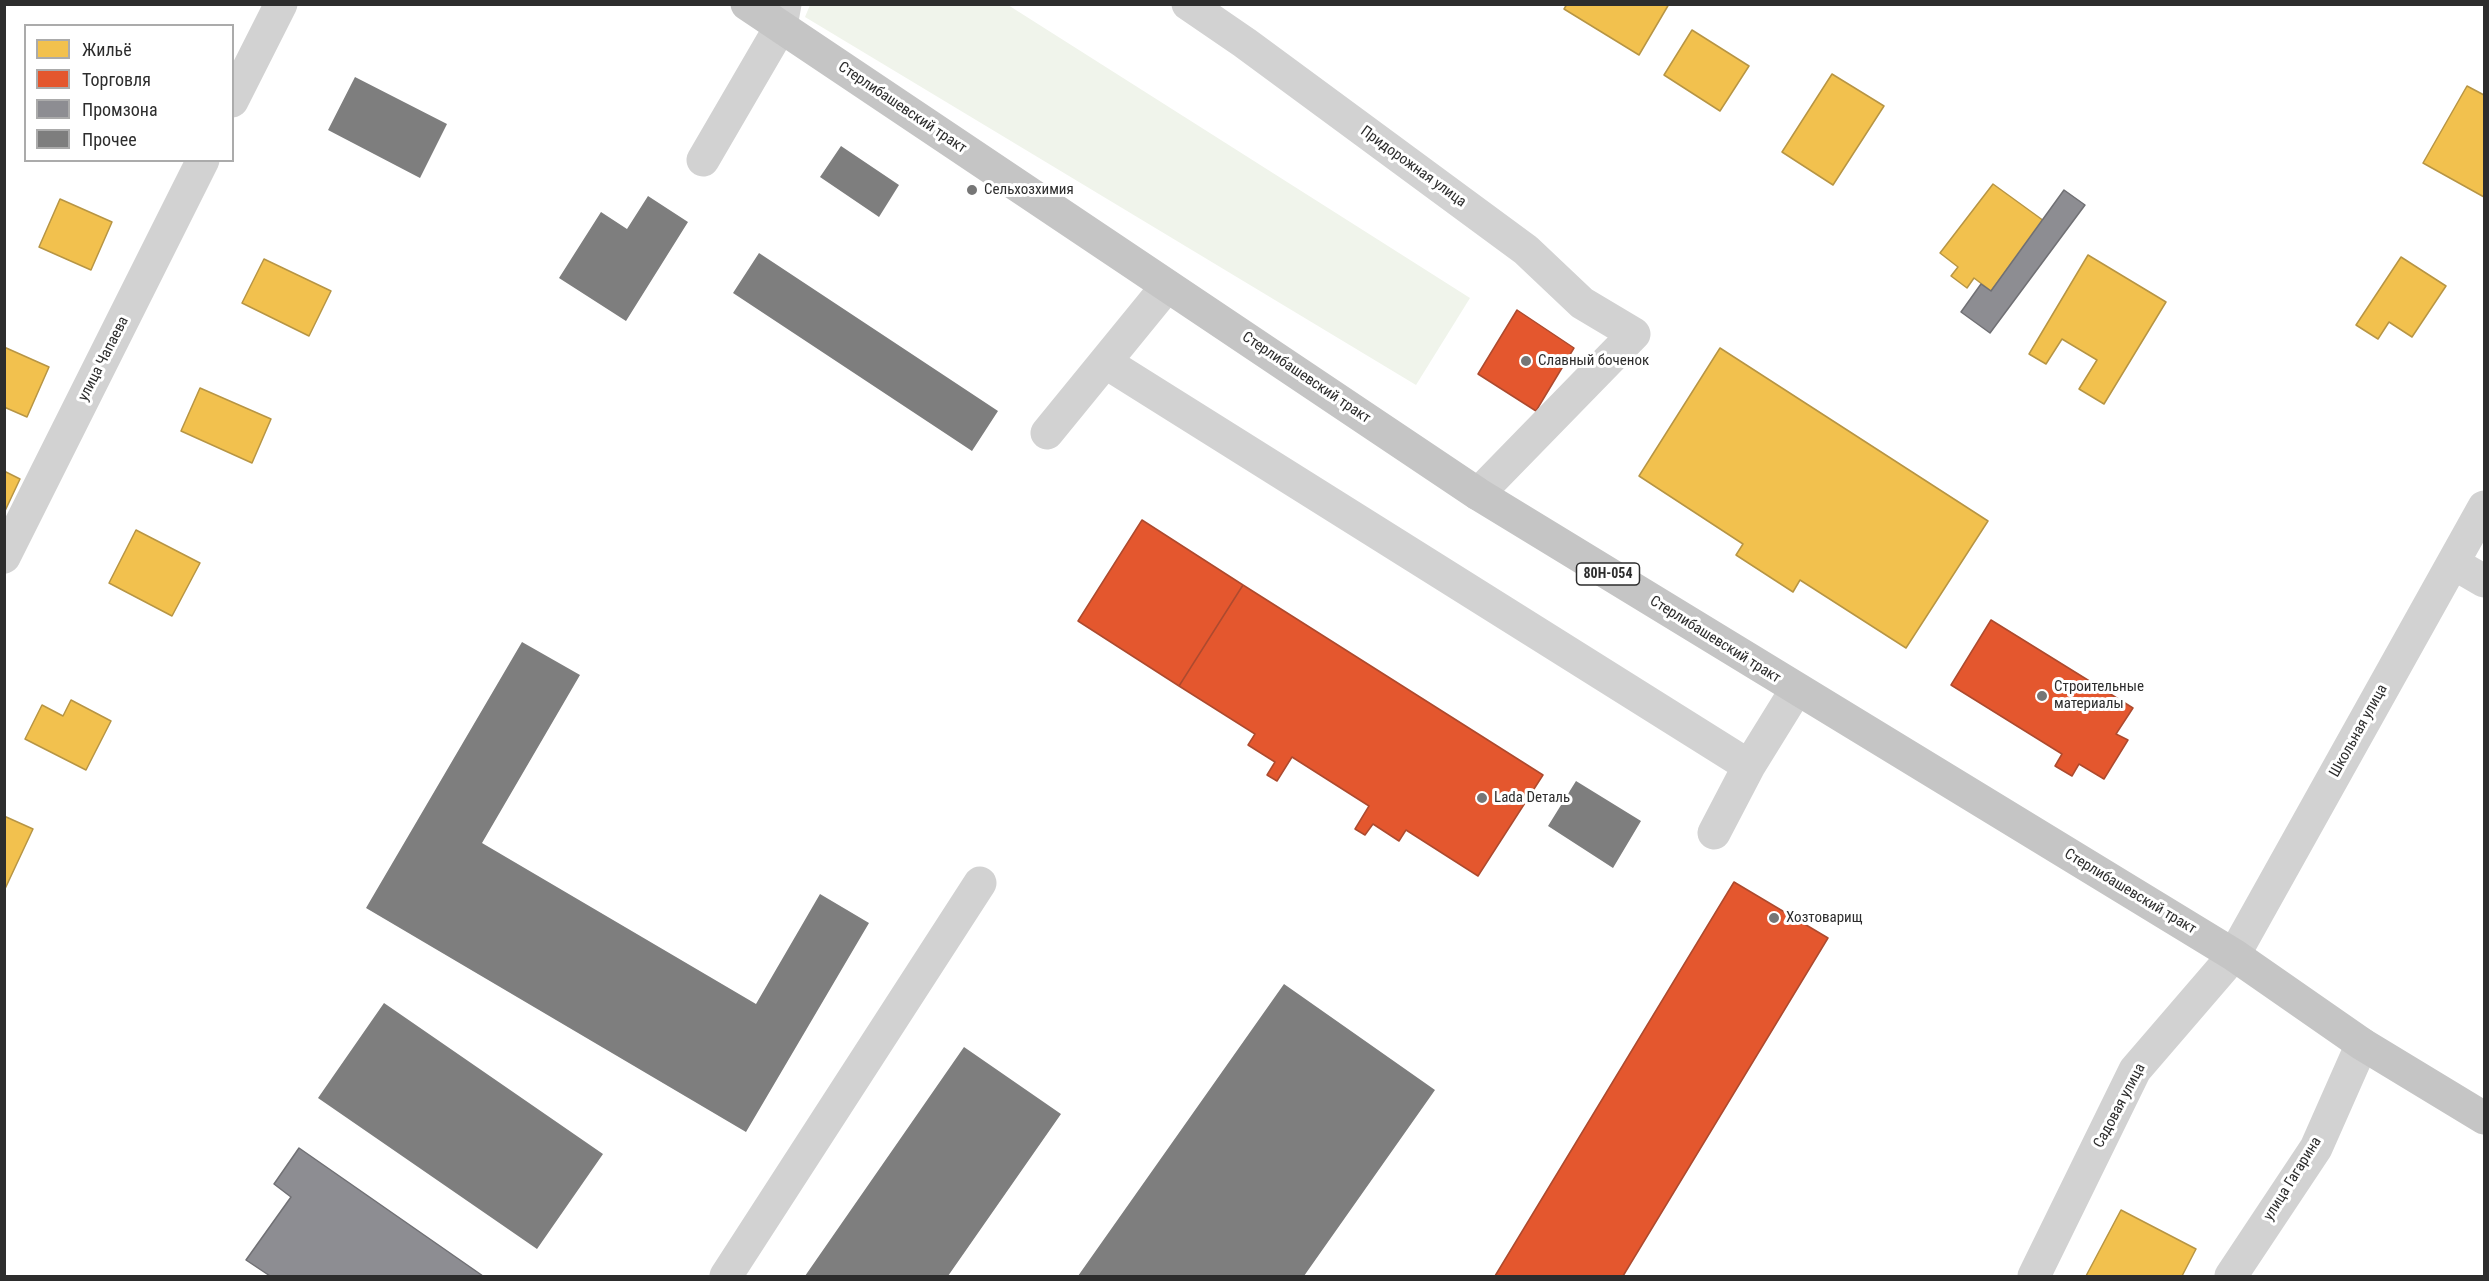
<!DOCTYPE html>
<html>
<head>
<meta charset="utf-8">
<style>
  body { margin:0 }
  #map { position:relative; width:2489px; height:1281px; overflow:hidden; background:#fff; font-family:"Roboto Condensed",sans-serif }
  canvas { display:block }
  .frame { position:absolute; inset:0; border:6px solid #2d2d2d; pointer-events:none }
  .legend { position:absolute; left:24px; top:24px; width:210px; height:138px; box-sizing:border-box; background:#fff; border:2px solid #ababab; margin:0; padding:8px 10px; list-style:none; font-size:18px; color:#2d2d2d }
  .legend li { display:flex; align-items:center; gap:12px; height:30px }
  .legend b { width:30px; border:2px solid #ababab }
</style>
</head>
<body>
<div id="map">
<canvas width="2489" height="1281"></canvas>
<div class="frame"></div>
<ul class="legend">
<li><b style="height:16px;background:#f2c14e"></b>Жильё</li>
<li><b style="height:16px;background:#e4572e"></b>Торговля</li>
<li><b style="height:16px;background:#8d8d92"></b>Промзона</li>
<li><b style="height:16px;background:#7e7e7e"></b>Прочее</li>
</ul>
</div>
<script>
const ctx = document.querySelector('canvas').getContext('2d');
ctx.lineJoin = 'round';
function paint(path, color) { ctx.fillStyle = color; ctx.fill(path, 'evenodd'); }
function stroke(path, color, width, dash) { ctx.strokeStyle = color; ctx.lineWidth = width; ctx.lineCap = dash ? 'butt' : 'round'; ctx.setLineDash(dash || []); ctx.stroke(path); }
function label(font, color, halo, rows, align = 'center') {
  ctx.font = font + ' "Roboto Condensed",sans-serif'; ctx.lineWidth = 6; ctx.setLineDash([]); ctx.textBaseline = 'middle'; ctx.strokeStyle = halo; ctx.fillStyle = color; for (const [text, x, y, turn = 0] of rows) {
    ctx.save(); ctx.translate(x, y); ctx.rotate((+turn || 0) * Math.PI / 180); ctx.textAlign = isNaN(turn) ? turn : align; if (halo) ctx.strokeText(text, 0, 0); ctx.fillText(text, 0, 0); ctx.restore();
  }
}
const green = new Path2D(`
  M810,5H1008L1470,298L1416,385L805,17Z`);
const homes = new Path2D(`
  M1567,4H1669L1639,55L1564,9Z
  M1692,30L1749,66L1720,111L1664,75Z
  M1832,74L1884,106L1833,185L1782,152Z
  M2467,86L2484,95V197L2423,163Z
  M1993,184L2044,221L1991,291L1974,278L1967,288L1951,276L1958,267L1940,253Z
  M60,199L112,222L91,270L39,247Z
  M2088,255L2166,302L2104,404L2079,389L2097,360L2062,339L2046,364L2029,354Z
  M2401,257L2446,286L2412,337L2389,322L2378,339L2356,325Z
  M264,259L331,291L309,336L242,303Z
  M4,347L49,367L27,417L4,407Z
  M1720,348L1988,521L1906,648L1800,580L1793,592L1736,555L1743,544L1639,476Z
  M200,388L271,419L252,463L181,431Z
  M4,471L20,479L4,513Z
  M136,530L200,563L172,616L109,583Z
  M71,700L111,721L86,770L25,739L42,705L63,716Z
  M4,816L33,829L4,891Z
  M2121,1210L2196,1249L2182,1276H2086Z`);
const shops = new Path2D(`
  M1517,310L1574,348L1536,411L1478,374Z
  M1142,520L1243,585L1179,686L1078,621Z
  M1243,585L1543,775L1478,876L1406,830L1399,841L1373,824L1365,835L1355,829L1369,806L1292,757L1277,781L1267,775L1275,762L1248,745L1255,734L1179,686Z
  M1991,620L2133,708L2116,734L2128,740L2104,779L2079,764L2072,776L2055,766L2062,754L1951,685Z
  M1734,882L1828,938L1623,1276H1495Z`);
const industry = new Path2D(`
  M2064,190L2085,205L1990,333L1961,312L1981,284L1991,291Z
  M299,1148L483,1276H270L246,1260L291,1197L274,1184Z`);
const building = new Path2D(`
  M355,77L447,124L420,178L328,130Z
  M841,146L899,185L879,217L820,177Z
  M648,196L688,222L626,321L559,278L601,212L627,229Z
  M759,253L998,411L972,451L733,293Z
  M522,642L580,675L482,843L756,1004L820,894L869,923L746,1132L366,908Z
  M1576,781L1641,821L1613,868L1548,826Z
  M1284,984L1435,1090L1304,1276H1078Z
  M384,1003L603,1154L537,1249L318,1098Z
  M964,1047L1061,1114L948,1276H805Z`);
const minor = new Path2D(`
  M1188,4L1245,43L1526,250L1582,303L1634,334L1478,494
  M232,101L281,4
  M703,160L781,26L785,4
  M1105,362L1749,766
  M1047,433L1167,286
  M4,557L203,160
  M2453,563L2484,581
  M1714,833L1749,766L1796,690
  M726,1276L980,883
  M2034,1276L2135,1070L2234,955L2484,507
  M2231,1276L2316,1148L2362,1044`);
const major = new Path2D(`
  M747,4L1478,494L2234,955L2362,1044L2484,1118`);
const markers = [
  [972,190,6,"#767676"],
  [1526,361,6,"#767676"],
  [2042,696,6,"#767676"],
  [1482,798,6,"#767676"],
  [1774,918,6,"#767676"]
];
const shields = [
  [1608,574,63]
];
const shieldNames = [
  ["80Н-054",1608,574]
];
const streetNames = [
  ["Стерлибашевский тракт",902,108,34],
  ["Придорожная улица",1413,167,36],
  ["улица Чапаева",104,359,-63],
  ["Стерлибашевский тракт",1306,378,34],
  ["Стерлибашевский тракт",1715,640,32],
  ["Школьная улица",2359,731,-61],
  ["Стерлибашевский тракт",2130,892,31],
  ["Садовая улица",2120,1106,-62],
  ["улица Гагарина",2293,1179,-58]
];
const poiNames = [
  ["Сельхозхимия",984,190],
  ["Славный боченок",1538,361],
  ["Строительные",2054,687],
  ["материалы",2054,704],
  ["Lada Dеталь",1494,798],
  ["Хозтоварищ",1786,918]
];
paint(green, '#f0f4eb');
paint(homes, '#f2c14e');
stroke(homes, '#b79544', 1.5);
paint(shops, '#e4572e');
stroke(shops, '#ad4a2e', 1.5);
paint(industry, '#8d8d92');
stroke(industry, '#707074', 1.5);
paint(building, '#7e7e7e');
stroke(minor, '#d2d2d2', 33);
stroke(major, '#c5c5c5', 33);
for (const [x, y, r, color] of markers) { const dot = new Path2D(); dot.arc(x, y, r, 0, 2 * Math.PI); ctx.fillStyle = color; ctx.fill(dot); stroke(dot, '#fff', 2); }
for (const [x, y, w] of shields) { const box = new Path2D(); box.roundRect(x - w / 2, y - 11, w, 22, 4.5); ctx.fillStyle = '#fff'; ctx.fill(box); stroke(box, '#2d2d2d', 1.5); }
label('bold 14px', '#2d2d2d', null, shieldNames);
label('15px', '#2d2d2d', '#fff', streetNames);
label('15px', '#2d2d2d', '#fff', poiNames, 'left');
</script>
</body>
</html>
